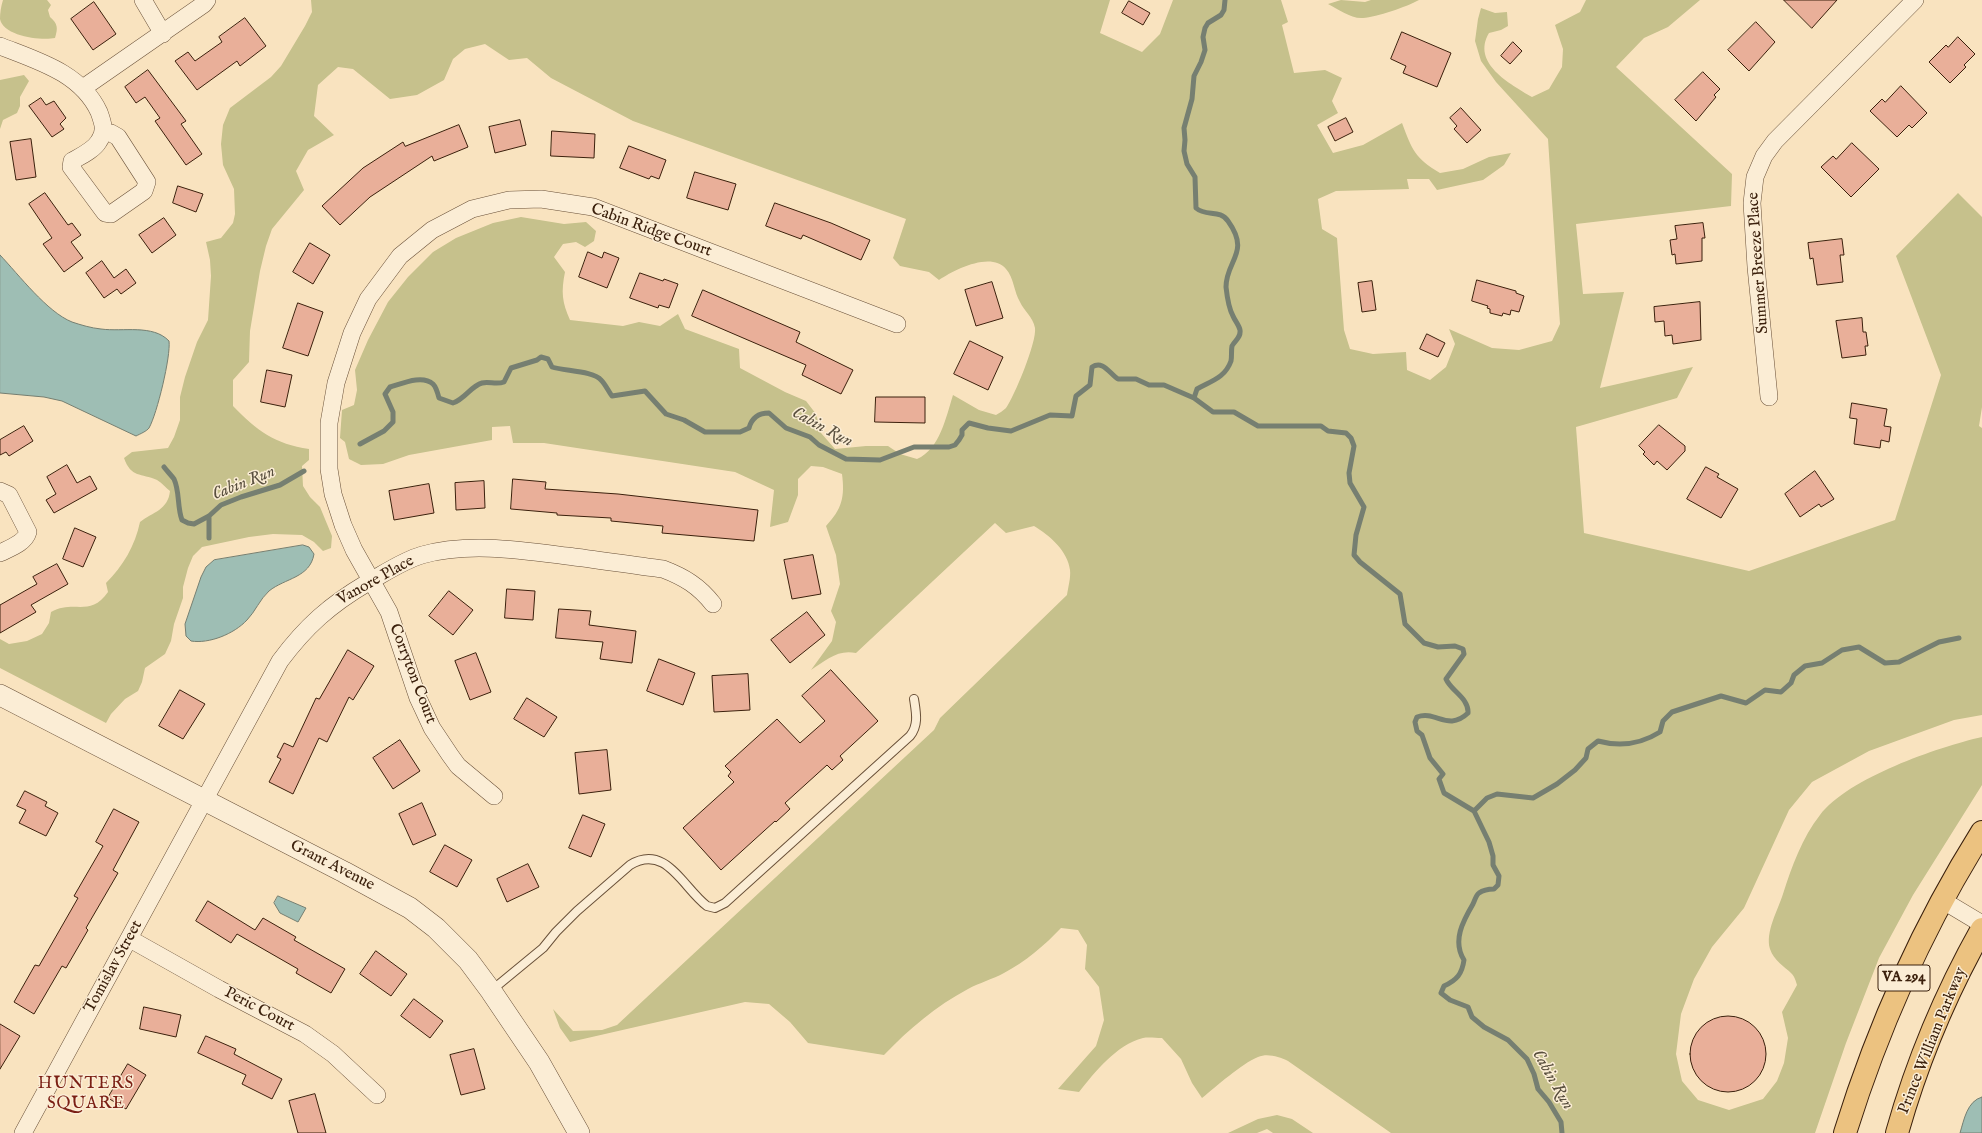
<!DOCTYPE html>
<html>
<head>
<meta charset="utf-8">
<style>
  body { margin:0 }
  canvas { display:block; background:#f9e3bf }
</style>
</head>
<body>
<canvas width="1982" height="1133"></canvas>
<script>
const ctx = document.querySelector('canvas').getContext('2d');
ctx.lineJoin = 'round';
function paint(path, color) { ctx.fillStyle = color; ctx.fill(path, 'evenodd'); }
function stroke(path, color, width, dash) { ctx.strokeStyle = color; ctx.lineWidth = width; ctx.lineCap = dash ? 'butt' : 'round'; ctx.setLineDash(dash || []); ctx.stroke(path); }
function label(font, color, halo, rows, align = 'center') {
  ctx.font = font + ' "IM FELL English",serif'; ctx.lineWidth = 3; ctx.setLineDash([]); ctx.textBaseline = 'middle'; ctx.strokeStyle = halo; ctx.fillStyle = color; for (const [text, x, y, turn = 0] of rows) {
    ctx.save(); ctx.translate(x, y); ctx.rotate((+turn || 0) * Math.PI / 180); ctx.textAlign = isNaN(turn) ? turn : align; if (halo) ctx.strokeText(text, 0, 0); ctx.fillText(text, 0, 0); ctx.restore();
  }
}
const green = new Path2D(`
  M3,0H47L51,5L48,10L50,17C58,24 58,28 55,38C41,41 3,36 0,19C0,13 1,6 3,0Z
  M311,0H1110L1100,33L1142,52L1160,34L1173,0H1281L1288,22L1282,25L1294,73L1325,70L1342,78L1332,101L1338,113L1317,125L1333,153L1363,145L1402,123C1412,150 1415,158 1440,173L1463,169L1489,157L1511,153L1504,165L1483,180L1437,190L1429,179H1407L1409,189L1336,191L1318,199L1322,229L1337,238L1344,330L1350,349L1373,354L1406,352L1407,370L1430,380L1446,367L1455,344L1449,329L1492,348L1519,350L1552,341L1560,324L1548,139L1496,82L1481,61L1475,41L1478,19L1481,8L1495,13L1507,12L1508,26L1501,30L1489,33C1471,63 1510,84 1532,97L1549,89L1562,67L1563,49L1555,25L1580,12L1586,0H1700L1668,27L1644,38L1616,67L1732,174L1731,206L1576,224L1583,294L1624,292L1600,388L1693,367L1677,398L1576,427L1584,533L1749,571L1895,520L1941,375L1896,256L1958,193L1982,217V407L1979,426L1982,428V715L1954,720L1869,751L1812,782L1789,810L1744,908L1712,947L1694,979L1681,1014L1676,1054L1682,1081L1698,1100L1729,1110L1763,1099L1777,1081L1784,1063L1788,1038L1782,1012L1797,985C1796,981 1794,976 1792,974C1784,966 1774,961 1770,949C1765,932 1778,910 1783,894C1792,866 1802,838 1820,815C1848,778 1938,747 1982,737V785L1913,895L1879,958L1846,1043L1815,1133H1391L1288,1061C1279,1057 1268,1053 1258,1057C1241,1064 1217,1086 1202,1098L1192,1083L1181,1059L1162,1038C1156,1038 1148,1037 1143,1038C1116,1045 1095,1072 1079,1092L1058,1089L1096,1046L1104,1020L1099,987L1085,969L1087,945L1078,930L1061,928C1045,945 1025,962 1004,973C993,979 979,983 968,989C936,1006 909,1029 884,1055L808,1043L790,1022L769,1004L745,1002L570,1042L560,1028L553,1009L573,1031L602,1030L617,1025L934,730L940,718L1067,595C1068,588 1071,577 1070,570C1068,551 1049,535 1034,526L1006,533L995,523L856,653C838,649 826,660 811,670L832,641L836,622L831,611L840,584L836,555L826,526C842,509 845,497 842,474L823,467L811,466L798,479V495L788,522L770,527L774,490L735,472L544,443H513L510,426L492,427V440L409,455L383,464L361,465L349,459L345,442L340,438L342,410L354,405L357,390L355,370L368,340L388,302L408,277L433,252L456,238L493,223L521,217L564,224L586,222L596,231L594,241L585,247L576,242L563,244L554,257L565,272C561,292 562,302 570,320L623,326L639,322L660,326L678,314L685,329L739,349L740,368L785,392L806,401L816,414L821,433L835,449L866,446H888L900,454L917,459C940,449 946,417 953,395L979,410L996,415C999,413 1003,411 1006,408C1014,397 1037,342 1035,328C1033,317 1024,311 1020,302C1014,292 1014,278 1006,269C991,251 954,270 939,280L929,272L900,266L893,258L906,219L633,121L551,78L527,58L509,60L485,44L465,49L453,59L444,80L417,95L390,99L353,69L338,67L318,85L314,116L334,135L308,150L296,171L304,190L272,229L266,246L260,271L250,331L249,362L233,380V406C257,431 275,444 309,449V460L302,466L303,486L310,497L320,507L332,536L331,548L323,551L314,542L302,535L273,534L249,537L202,547L193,556L188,568L183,587V598L174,624L171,641L165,654L145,668L142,682L138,691L125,699L111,714L106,723L0,668V639L9,644L27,641L42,634L49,623L51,612C74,599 90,618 108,592L106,583C123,566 135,546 140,522C153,512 168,510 170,491C166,488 162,483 157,480C141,473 131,478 124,458L132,452L168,448L174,437L180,420V397L185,377L197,342L208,320L211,276L210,260L206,242L221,238L233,223L235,214L234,189L223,165L221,144L223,125L230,108L271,77L281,66L305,26L312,12Z
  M1341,0L1365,2L1371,0H1419C1406,7 1377,17 1363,18C1351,19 1338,9 1328,4Z
  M24,75L29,81L20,97V106L17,113L3,120L0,129V80Z
  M1277,1115L1292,1119L1313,1133H1273L1267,1129L1257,1133H1228L1258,1119Z`);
const water = new Path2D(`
  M0,255C19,275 47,312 72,322C81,325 91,328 101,329C123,332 153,324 169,341C171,356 157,414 149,428C147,431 140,434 136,436L62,401L44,397L0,393Z
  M303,545L309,547L314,554C310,578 285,578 269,591C260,599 255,612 247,620C234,634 209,644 191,641L186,636L185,624L201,577L206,567L214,560Z
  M278,896L306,908L298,922L280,913L274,903Z
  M1982,1097V1133H1960C1964,1120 1967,1101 1982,1097Z`);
const stream = new Path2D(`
  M1194,398L1197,389C1211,381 1225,378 1231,361C1232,356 1231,351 1232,346C1235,340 1241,338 1240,330C1239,325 1235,321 1233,316C1229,309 1227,296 1226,287C1226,260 1251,253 1228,221C1220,209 1206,217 1196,208L1195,177L1187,164L1184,151L1185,140L1184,128L1192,99L1194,76L1201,62L1205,50L1203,37L1205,28L1208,23L1221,15L1224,10L1225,0
  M360,444L384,431L393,422V412L385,394L390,387C401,384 422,374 433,384C436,387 438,394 439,398L453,403C465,399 471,386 482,383C489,381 496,385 504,382L511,368L537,360L541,357L548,359L552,367C564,371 594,371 601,380C606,385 608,391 612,396L645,391L666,414L684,420L705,432H740L749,428C752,417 759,413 769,413L786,428L810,437L819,445L846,459L880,460L914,447H949L955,445L959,440L962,435V430L969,423L988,428L1011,431L1050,415L1072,416L1076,396L1090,385L1092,367C1103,360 1109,373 1118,379H1136L1149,385H1164L1194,398L1213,412H1234L1258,426H1321L1328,431L1346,433L1351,438L1354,446L1349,473L1350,483L1364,507L1356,535L1354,555L1360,562L1400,594L1405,624L1424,643L1438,647L1455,646L1463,649L1464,654L1446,679C1451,691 1469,698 1468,713C1448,732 1436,710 1417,717L1415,722L1417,731L1422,735L1430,758L1443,774L1439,779L1444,793L1474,811L1489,842L1493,856V865L1499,876L1498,885L1494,889C1489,889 1483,890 1479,893C1476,895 1475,900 1473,904C1463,921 1452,941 1464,960C1462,974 1457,980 1444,986L1441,993L1450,1000L1468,1007L1472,1017L1484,1027L1508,1040L1527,1059L1534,1074L1538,1089L1549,1102L1561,1122L1562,1133
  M164,467C167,471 171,475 174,479C180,492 177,507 182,520L188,523L194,524L209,516L221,505L241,497L280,485L304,471
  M209,538V516
  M1474,811L1487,798L1497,794L1533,798L1557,784L1575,770L1586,758L1588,749L1598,741C1620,747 1641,744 1660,732L1663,721L1672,712L1721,696L1746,703L1765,690L1781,692L1791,683L1794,675L1805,666L1822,663L1842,650L1859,647L1885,663L1899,662L1939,642L1959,638`);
const building = new Path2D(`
  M1784,0H1837L1812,28Z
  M1129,1L1150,13L1143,25L1122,13Z
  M94,2L116,34L93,50L71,19Z
  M245,18L266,46L240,66L237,61L197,90L175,61L188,52L195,61L222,42L219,37Z
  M1756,22L1775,42L1749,71L1728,50Z
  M1402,32L1451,53L1437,87L1403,73L1406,66L1391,59Z
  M1958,37L1975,54L1964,65L1966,67L1950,83L1929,62L1946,45L1948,47Z
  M1513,42L1522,51L1510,64L1501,56Z
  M148,70L186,121L181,124L202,154L186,165L155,121L160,118L145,97L136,103L125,87Z
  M1703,72L1720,89L1714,95L1716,97L1696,121L1675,100Z
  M1901,86L1927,113L1912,128L1909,125L1897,137L1870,111L1882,99L1885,102Z
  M41,98L46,105L54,101L66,118L60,124L64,129L52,137L29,106Z
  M1461,108L1481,130L1467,143L1454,129L1457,126L1450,118Z
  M1346,118L1353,132L1335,141L1328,127Z
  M520,120L526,145L495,153L489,127Z
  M459,125L468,147L434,161L432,156L370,197L340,225L322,206L363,168L403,142L405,146Z
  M552,131L595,134L594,158L551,156Z
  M31,139L36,177L16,180L10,142Z
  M1852,143L1879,169L1851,197L1821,167L1833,156L1836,159Z
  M629,146L666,160L659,179L651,176L649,179L620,168Z
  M695,172L736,184L728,210L687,198Z
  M178,186L203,194L196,212L173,203Z
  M45,193L68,225L72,223L81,235L71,242L83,258L64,272L43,244L52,238L29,204Z
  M775,203L831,223L870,240L861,260L803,235L801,239L766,226Z
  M164,218L176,235L152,253L139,235Z
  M1703,223L1705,238H1702V261L1676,264L1675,254L1672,255L1670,240L1677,239L1675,226Z
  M1842,239L1844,255H1840L1843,282L1817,285L1813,258L1810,259L1808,243Z
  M310,243L330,255L313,284L293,272Z
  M588,252L602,258L604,252L619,258L607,288L579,277Z
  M102,261L114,278L126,269L136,283L121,294L117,289L104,298L86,273Z
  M640,273L663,281L664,279L678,284L669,308L659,305L658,308L630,298Z
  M1477,280L1516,291V293L1524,296L1519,312L1511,310L1510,315L1503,313L1502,316L1490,313V309L1487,308L1488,306L1472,301Z
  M1372,281L1376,310L1362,312L1358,283Z
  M992,282L1003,318L976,326L965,290Z
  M703,290L800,332L796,342L853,370L841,394L802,375L806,365L692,316Z
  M1700,302L1701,340L1673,344L1672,335L1665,336L1664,321L1655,322L1654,307Z
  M298,303L323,312L308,356L283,348Z
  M1862,318L1863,332H1866L1868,346H1865L1866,355L1842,358L1836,321Z
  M1427,334L1445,343L1438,357L1420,349Z
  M970,341L1003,357L988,390L954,374Z
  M267,370L292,375L285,407L261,402Z
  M876,397H925V423L875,422Z
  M1852,403L1887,409L1884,426L1891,427L1889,442L1881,440L1880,448L1854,444L1857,419L1850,418Z
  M1659,425L1685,446V451L1667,470L1657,461L1654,465L1643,454L1645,452L1639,446Z
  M24,426L33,441L9,456L6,452L0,455V440Z
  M67,465L77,483L90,476L97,489L54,513L46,500L56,494L47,477Z
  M1706,467L1719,474L1717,477L1738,489L1721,518L1687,499Z
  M1815,471L1834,499L1821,507L1819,504L1800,517L1785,494Z
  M513,479L546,482L545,489L618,494L758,510L754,541L662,533L663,526L611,521V518L557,515V513L511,509Z
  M484,481L485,508L456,510L455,483Z
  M429,484L434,513L394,520L389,491Z
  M75,528L96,537L83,567L63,559Z
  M813,555L821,594L792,599L784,560Z
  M57,564L68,584L31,605L36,612L0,633V605L37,584L33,577Z
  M507,589L535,591L533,620L505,618Z
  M449,591L473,610L453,635L429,616Z
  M559,609L591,611L589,625L636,631L632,663L600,659L603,642L556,638Z
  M807,612L825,635L790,663L771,640Z
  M348,650L374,666L353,700L349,697L327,742L319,738L293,794L269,782L281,759L277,757L284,743L293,747L316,698L319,699Z
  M476,653L491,692L470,700L455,661Z
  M659,659L695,673L683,705L647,691Z
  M831,670L878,721L840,756L843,760L832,770L827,765L785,803L790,809L776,822L775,821L721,870L683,828L734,782L728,776L731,772L725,766L777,719L800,743L825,721L802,696Z
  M748,674L750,710L714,712L712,676Z
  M180,690L205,704L183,739L159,726Z
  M527,698L557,717L544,737L514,719Z
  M400,740L420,771L393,789L373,758Z
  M607,750L611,790L579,794L575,753Z
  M25,791L47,802L45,806L58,813L46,836L19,823L26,810L17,806Z
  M422,803L436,835L413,845L399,814Z
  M114,809L139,822L113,870L118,873L86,928L88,930L66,968L62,966L34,1014L14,1002L35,965L39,966L78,898L74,896L103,846L96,842Z
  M583,815L605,824L591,857L569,848Z
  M445,845L472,860L457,887L430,872Z
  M528,864L539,887L507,902L497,879Z
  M208,901L255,930L263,918L296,937L294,940L345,969L331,993L296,973L298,969L237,934L231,943L196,921Z
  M376,951L407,974L391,996L360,974Z
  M414,999L443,1021L430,1038L401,1016Z
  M144,1007L181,1015L176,1037L140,1029Z
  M1690 1054a38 38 0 1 1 76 0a38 38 0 1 1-76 0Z
  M0,1024L20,1036L0,1069Z
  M206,1036L236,1049L234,1054L282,1079L272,1099L242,1084L246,1075L198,1053Z
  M474,1049L485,1089L461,1095L450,1055Z
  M128,1064L146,1075L126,1109L108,1098Z
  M315,1094L326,1133H298L289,1101Z`);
const service = new Path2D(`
  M492,990L543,948L556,932L577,911L630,865C666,843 683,888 707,906L715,908L725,903L910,736C919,725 916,712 914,699`);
const minor = new Path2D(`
  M143,0L163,34
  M0,46C38,61 81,73 99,112C103,123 106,131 99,141C94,150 81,156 72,161L71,167L105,213L111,214L144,191L147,182L118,137L111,133H103
  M83,88L204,4L207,0
  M1769,397L1756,267L1752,203L1755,177L1764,156L1775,141L1915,0
  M0,491L9,495L28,532C25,543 10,548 0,553
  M494,796L458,766L450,755L432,728L418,698L389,612L354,550L343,525L333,494L329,469V423L336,383L352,333L368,299L400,256L432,230L472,209L509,200L541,199L593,207L897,324
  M1942,900L1982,924
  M130,939L219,989L305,1034L333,1054L377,1095
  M23,1133L280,661C306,626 330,605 367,583C385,573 402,561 422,555C468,542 520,550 567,556C599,560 631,565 663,569C684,577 699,586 713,604`);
const tertiary = new Path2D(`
  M0,695L344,872L410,908L436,928L468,960L491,991L539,1062L579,1133`);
const trunk = new Path2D(`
  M1845,1133C1878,1027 1923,926 1982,832
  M1897,1133C1917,1062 1946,993 1982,929`);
const shields = [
  [1904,978,52]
];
const shieldNames = [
  ["VA 294",1904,978]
];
const streetNames = [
  ["Cabin Ridge Court",651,231,20],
  ["Summer Breeze Place",1759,263,-94],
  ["Vanore Place",376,581,-29],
  ["Corryton Court",412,674,69],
  ["Grant Avenue",332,866,27],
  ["Tomislav Street",114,967,-61],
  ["Peric Court",259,1010,28],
  ["Prince William Parkway",1933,1041,-68]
];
const waterNames = [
  ["Cabin Run",822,428,28],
  ["Cabin Run",244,484,-22],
  ["Cabin Run",1552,1080,60]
];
const neighbourhoodNames = [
  ["HUNTERS",86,1085],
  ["SQUARE",86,1105]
];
paint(green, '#c6c18c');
paint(water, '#9ebeb4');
stroke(water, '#767f71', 1);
stroke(stream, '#767f71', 5);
paint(building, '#e9af99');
stroke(building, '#3b200c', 1);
stroke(service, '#6a5139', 10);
stroke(minor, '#6a5139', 18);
stroke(tertiary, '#6a5139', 22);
stroke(trunk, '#3b200c', 24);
stroke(service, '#fbedd5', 8);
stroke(minor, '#fbedd5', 17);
stroke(tertiary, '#fbedd5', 21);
stroke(trunk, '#ecc280', 22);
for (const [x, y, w] of shields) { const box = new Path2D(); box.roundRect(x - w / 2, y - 13, w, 26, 3); ctx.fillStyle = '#fbedd5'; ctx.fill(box); stroke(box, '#3b200c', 1); }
label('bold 15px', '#3b200c', null, shieldNames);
label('16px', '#3b200c', '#fbedd5', streetNames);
label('italic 17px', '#594f3e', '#fbedd5', waterNames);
ctx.letterSpacing = '1px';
label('17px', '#7a1f14', '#fbedd5', neighbourhoodNames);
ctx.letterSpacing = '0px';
</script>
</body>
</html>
